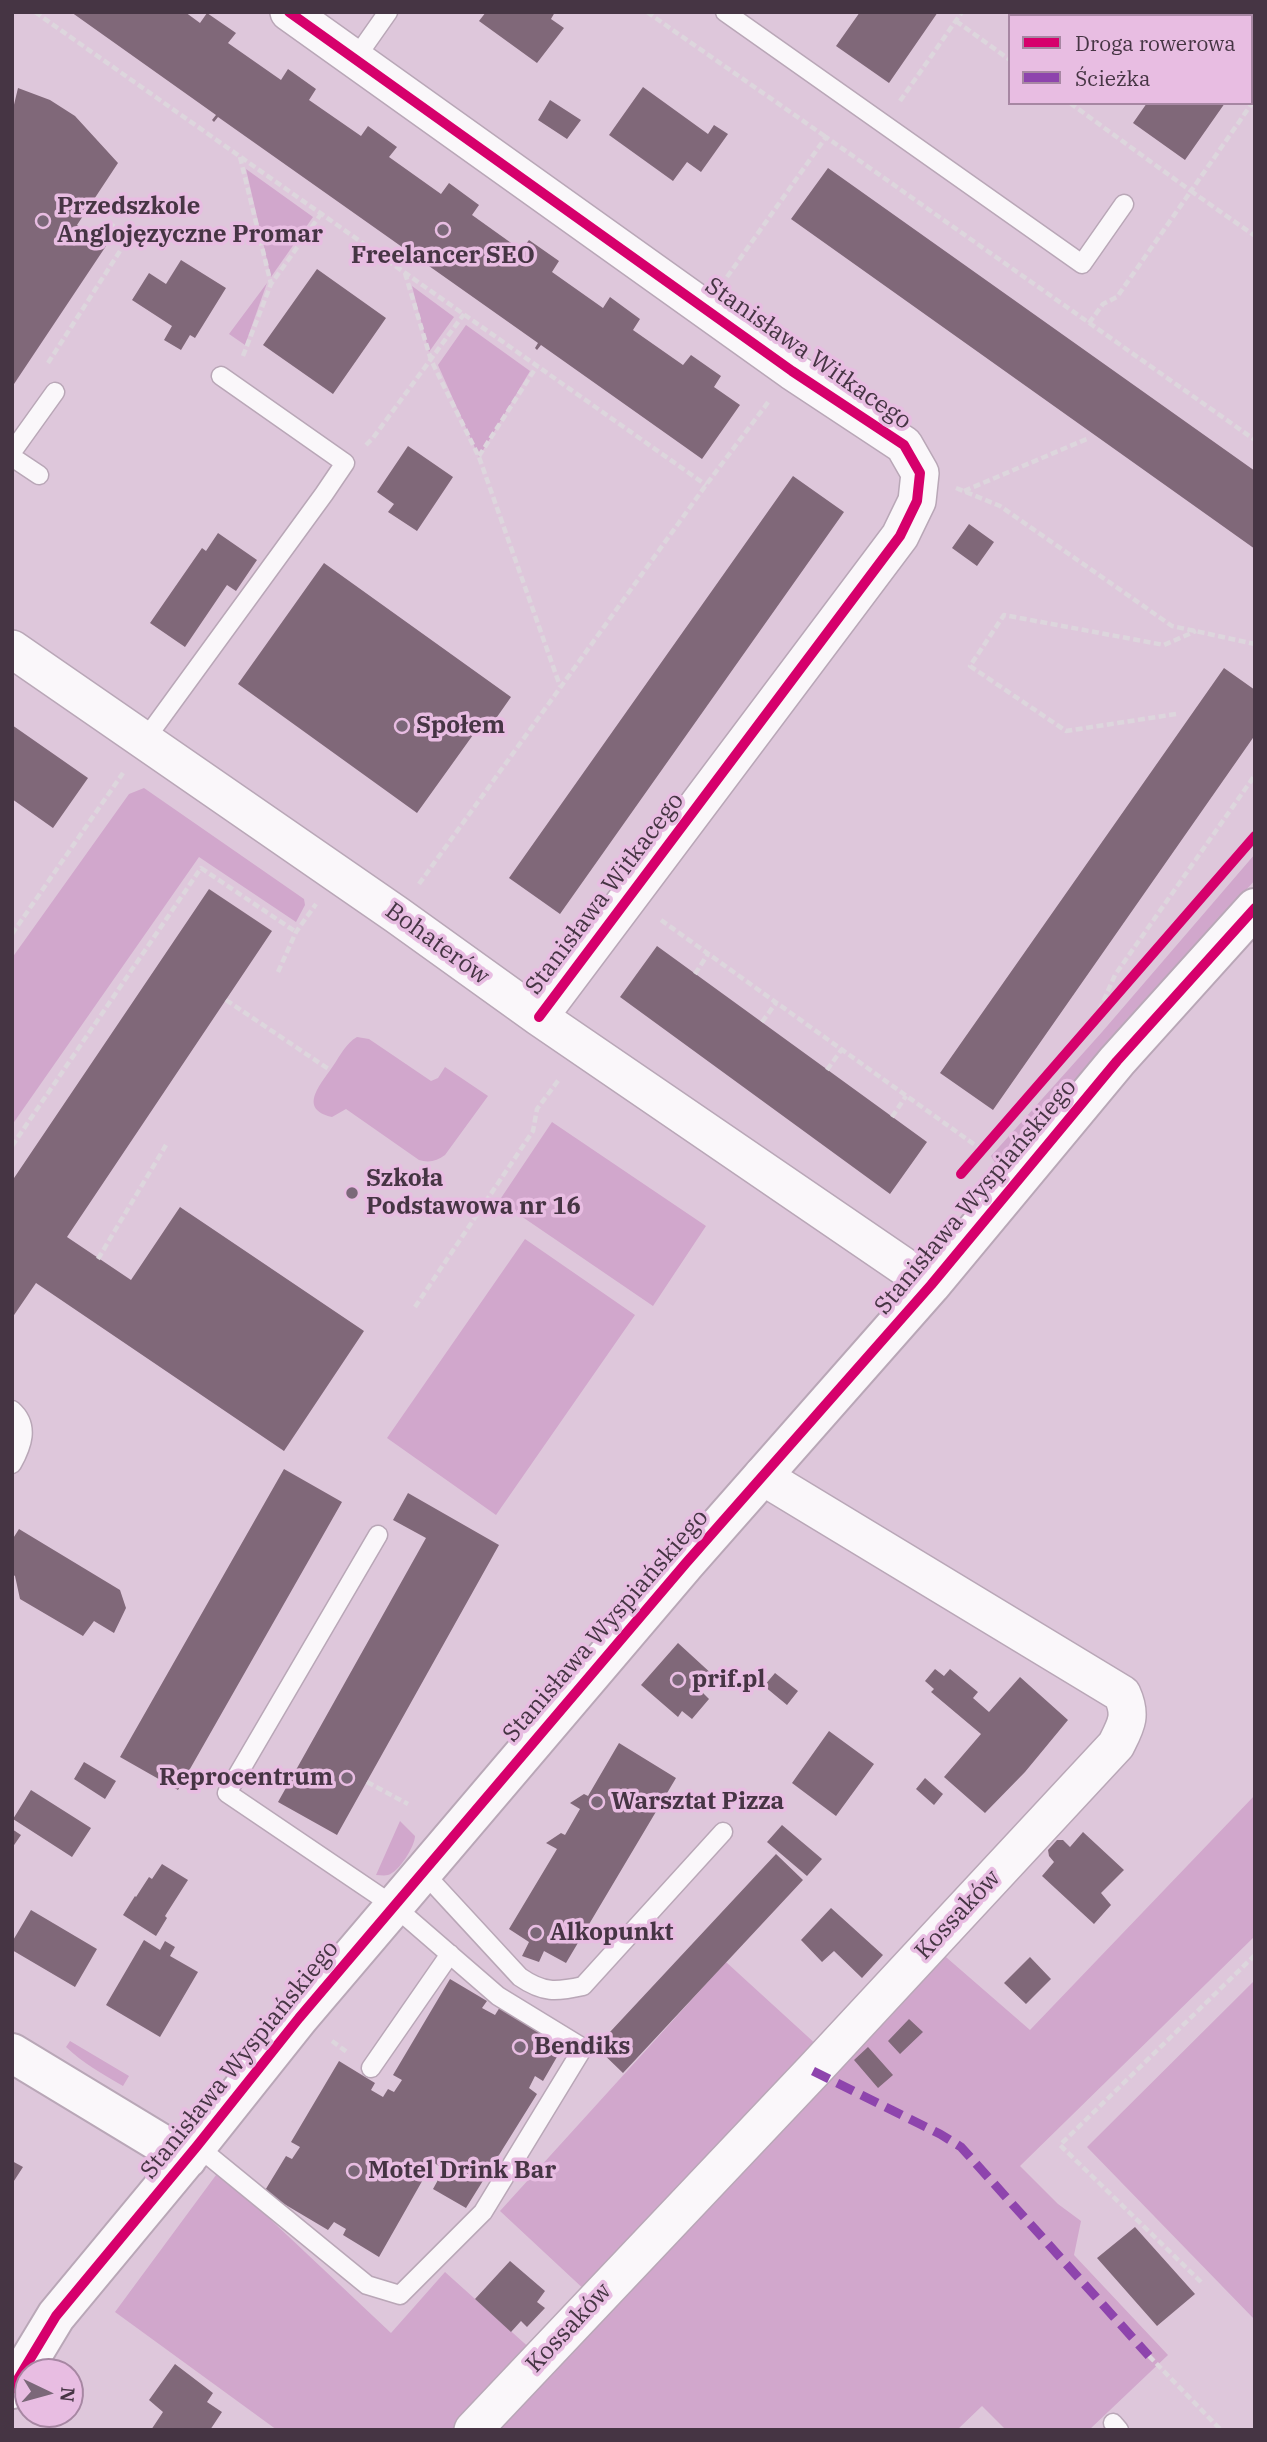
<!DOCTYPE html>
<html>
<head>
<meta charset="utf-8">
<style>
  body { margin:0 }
  #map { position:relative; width:1267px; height:2442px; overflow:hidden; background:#dec7db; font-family:"IBM Plex Serif",serif }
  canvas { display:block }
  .frame { position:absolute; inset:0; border:14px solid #463544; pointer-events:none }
  .legend { position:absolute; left:1008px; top:14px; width:245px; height:91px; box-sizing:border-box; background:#e8bde2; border:2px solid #a787a3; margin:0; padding:9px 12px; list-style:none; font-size:21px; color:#463544 }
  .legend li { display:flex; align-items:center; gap:14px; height:35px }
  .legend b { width:35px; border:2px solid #a787a3 }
  .north { position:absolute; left:14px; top:2358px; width:70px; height:70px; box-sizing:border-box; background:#e8bde2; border:2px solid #a787a3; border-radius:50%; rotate:95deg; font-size:19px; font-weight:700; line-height:28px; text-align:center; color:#463544 }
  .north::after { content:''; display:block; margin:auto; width:24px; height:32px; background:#7b6879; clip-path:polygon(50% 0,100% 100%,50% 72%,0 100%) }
</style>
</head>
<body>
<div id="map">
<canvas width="1267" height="2442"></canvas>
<div class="frame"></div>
<ul class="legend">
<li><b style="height:9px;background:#d6006c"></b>Droga rowerowa</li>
<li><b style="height:9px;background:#8e44ad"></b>Ścieżka</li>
</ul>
<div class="north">N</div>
</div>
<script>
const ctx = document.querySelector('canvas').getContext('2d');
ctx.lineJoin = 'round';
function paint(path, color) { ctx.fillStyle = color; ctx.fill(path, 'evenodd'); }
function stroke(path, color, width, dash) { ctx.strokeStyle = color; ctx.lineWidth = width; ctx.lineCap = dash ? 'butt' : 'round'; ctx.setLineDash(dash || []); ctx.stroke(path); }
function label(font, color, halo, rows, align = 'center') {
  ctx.font = font + ' "IBM Plex Serif",serif'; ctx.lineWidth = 7; ctx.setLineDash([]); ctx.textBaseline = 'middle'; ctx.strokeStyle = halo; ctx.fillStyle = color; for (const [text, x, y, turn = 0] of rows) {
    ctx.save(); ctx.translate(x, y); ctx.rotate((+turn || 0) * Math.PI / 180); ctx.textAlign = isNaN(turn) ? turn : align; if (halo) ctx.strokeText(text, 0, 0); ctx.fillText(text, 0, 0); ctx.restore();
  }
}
const green = new Path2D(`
  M246,169L313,217L271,277Z
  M267,283L245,345L229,334Z
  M412,286L454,317L429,352Z
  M466,325L530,371L479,457L438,365Z
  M144,788L304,899L305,905L296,922L199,857L12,1125V958L129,794Z
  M1255,854V880L998,1168L991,1156L1102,1032Z
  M357,1037L369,1039L431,1081L438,1078L445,1067L488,1096L445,1155C437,1161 429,1163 419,1160L346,1109L332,1117C297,1109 321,1084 333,1066C340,1056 346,1043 357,1037Z
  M552,1122L706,1226L653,1306L499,1201Z
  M525,1239L635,1315L496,1515L387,1438Z
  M1255,1795V1936L1020,2166L1058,2204L1081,2221L1074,2255L1168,2355L1089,2430H1006L982,2406L957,2430H486L939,1951L1030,2030Z
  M400,1821L415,1836C415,1846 399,1872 388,1875C384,1876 380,1875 376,1875Z
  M726,1962L818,2046L588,2293L500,2211Z
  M1255,1980V2320L1087,2147Z
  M70,2041L129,2076L123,2086C102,2074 83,2063 66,2047Z
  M219,2171L391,2333L445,2272L533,2351L458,2430H277L115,2312Z`);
const building = new Path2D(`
  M71,12H185L200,23L207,13L236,33L228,43L281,80L288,69L316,89L309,100L361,136L368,126L397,147L389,157L441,194L449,183L479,205L472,215L521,250L529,240L559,261L552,272L603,308L610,297L640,319L633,330L683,365L691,355L721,376L714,387L740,405L702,459L541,345L537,350L535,348L538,343L218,117L214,122L212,120L216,115Z
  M486,12H555L551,19L564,28L537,63L479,21Z
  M860,12H938L889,83L836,46Z
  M1211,12H1255V61L1251,66V16H1209Z
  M643,87L708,134L714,125L728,134L701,172L687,162L673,181L609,135Z
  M18,88L50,100L75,116L118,163L77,225L106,246L12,387V113Z
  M550,100L581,120L567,139L538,120Z
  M1147,103H1225L1185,160L1133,123Z
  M828,168L1255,471V549L791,219Z
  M181,260L226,288L195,338L190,335L181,350L164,340L172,326L132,300L149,273L166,284Z
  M317,269L386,318L333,394L263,345Z
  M408,446L453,477L417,531L388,512L394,504L377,492Z
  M793,476L844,512L560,914L509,878Z
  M969,524L994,542L977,566L952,548Z
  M218,533L257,560L236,591L227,585L185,647L150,623L202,548L206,551Z
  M324,563L511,697L490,727L483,721L417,813L238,684Z
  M1224,668L1255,690V735L993,1110L940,1073Z
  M12,725L88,778L53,828L12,799Z
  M209,889L272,931L67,1237L131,1280L180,1207L364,1331L284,1451L36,1283L12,1318V1181Z
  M657,946L927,1142L890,1194L620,997Z
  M284,1469L342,1502L178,1790L120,1757Z
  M408,1493L499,1545L337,1835L278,1802L426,1538L393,1520Z
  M19,1529L120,1590L126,1608L114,1633L94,1621L83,1636L20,1599L15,1576L12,1574V1540Z
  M678,1643L714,1676L701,1691L709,1699L692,1719L682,1711L678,1717L641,1685Z
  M935,1669L944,1676L950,1669L978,1692L973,1698L989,1712L1020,1677L1068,1720L1025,1772L985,1813L944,1777L981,1734L931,1692L934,1689L925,1681Z
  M775,1673L798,1691L787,1705L764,1686Z
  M829,1731L874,1764L836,1816L792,1783Z
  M619,1743L676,1778L566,1963L544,1951L539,1962L522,1956L529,1942L509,1929L557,1849L546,1843L561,1833L565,1835L580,1809L570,1803L584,1794L588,1796Z
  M84,1762L116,1781L105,1799L74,1779Z
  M925,1778L943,1794L934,1805L916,1789Z
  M31,1790L91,1828L72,1857L13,1819Z
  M782,1825L822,1859L807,1876L767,1842Z
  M12,1829L21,1835L12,1848Z
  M1083,1832L1124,1870L1101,1893L1111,1905L1094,1924L1042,1876L1054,1862L1049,1856L1048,1850L1057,1840H1063L1070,1847Z
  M776,1854L803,1880L623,2073L596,2047Z
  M162,1864L188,1880L165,1916L167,1918L156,1936L123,1915L135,1896L136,1897L149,1877L152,1879Z
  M831,1908L883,1955L862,1978L834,1951L822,1962L801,1940Z
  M31,1910L97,1949L75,1987L12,1950V1942Z
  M144,1940L160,1950L165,1941L175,1947L170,1956L198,1972L160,2037L106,2005Z
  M1030,1957L1051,1979L1026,2004L1004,1983Z
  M450,1979L487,2001L482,2008L495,2015L500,2007L565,2043L543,2081L535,2076L529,2088L537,2094L466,2208L433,2189L444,2169L426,2158L418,2171L425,2176L379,2257L343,2235L346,2229L334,2222L328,2230L264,2192L286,2156L292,2159L300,2147L291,2142L339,2061L375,2083L371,2090L383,2097L388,2089L394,2092L402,2080L393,2075Z
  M909,2019L923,2032L900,2054L888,2041Z
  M868,2047L893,2075L878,2088L854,2060Z
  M12,2161L23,2167L12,2184Z
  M1135,2227L1195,2294L1157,2326L1097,2258Z
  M510,2261L545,2291L537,2302L545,2308L527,2327L521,2321L511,2332L475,2299Z
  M175,2364L213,2393L207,2402L222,2412L210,2430H151L163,2412L149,2400Z`);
const path = new Path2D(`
  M35,12L706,485
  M647,12L826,137
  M1047,12L1048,16
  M956,21L1010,60
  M900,101L962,12
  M1070,103L1191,191L1255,99
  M240,157L271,284
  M405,273L431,360L479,457L560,686
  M727,277L826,137L1255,440
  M1089,323L1103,304L1117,297L1191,191L1255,236
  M243,356L271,284L321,214
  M48,363L129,237L106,221
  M366,445L373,438L464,314
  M479,456L537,366
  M956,488L1000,506L1172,626L1255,644
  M964,491L1089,438
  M1176,714L1066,731L970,666L1004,615L1164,645L1196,631
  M419,884L706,485L769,401
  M661,920L982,1150
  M12,934L123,773
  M278,972L296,932L316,904
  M695,974L708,954
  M226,1000L330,1070
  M1095,1020L1115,975L1255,775
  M762,1022L776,1003
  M827,1070L842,1049
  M892,1117L906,1096
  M12,1146L201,868L296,932
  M98,1259L166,1145
  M415,1307L533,1131L537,1109L560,1078
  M367,1782L408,1804
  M332,2041L347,2052
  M1201,2282L1060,2145L1255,1955
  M1149,2356L1221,2430`);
const service = new Path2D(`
  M725,12L1082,264L1124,204
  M355,59L388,12
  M12,452L55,392
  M12,457L39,475
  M144,741L324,494L345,463L221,376
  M12,1410C30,1426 22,1446 12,1464
  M423,1872L520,1977C543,1993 556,1992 583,1986L723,1832
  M371,2068L450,1954
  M197,2146L367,2285L400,2295L483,2212L583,2048L498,1996L394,1906L227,1793L378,1535
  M1113,2423L1119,2430`);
const minor = new Path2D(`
  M289,12L792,371L904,445L920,473L917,501L900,536L539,1017
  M12,649L397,915L539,1017L931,1285
  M473,2430L813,2071L1116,1745C1126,1725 1132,1716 1122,1694L762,1476`);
const tertiary = new Path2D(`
  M12,2053L187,2159
  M12,2389L56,2316L197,2146L299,2018L686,1563L931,1285L1117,1061L1255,908`);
const quiet = new Path2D(`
  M813,2071L940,2134L961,2147L1149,2356`);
const cycleway = new Path2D(`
  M289,12L792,371L904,445L920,473L917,501L900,536L539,1017
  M961,1174L1255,836
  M12,2389L56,2316L197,2146L299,2018L686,1563L931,1285L1117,1061L1255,908`);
const markers = [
  [43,221,7,"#7b6879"],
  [443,230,7,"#7b6879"],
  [402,726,7,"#7b6879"],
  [352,1193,7,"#7b6879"],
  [678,1680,7,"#7b6879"],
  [347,1778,7,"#7b6879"],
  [597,1802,7,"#7b6879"],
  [536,1933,7,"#7b6879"],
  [520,2047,7,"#7b6879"],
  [354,2171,7,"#7b6879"]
];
const poiNames = [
  ["Przedszkole",57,207],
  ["Anglojęzyczne Promar",57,235],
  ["Freelancer SEO",443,256,"center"],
  ["Społem",416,726],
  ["Szkoła",366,1179],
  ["Podstawowa nr 16",366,1207],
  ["prif.pl",692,1680],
  ["Reprocentrum",333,1778,"right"],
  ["Warsztat Pizza",611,1802],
  ["Alkopunkt",550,1933],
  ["Bendiks",534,2047],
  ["Motel Drink Bar",368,2171]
];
const streetNames = [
  ["Stanisława Witkacego",808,354,35],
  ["Stanisława Witkacego",605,894,-53],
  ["Bohaterów",437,944,36],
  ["Stanisława Wyspiańskiego",976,1197,-50],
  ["Stanisława Wyspiańskiego",606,1626,-49],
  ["Kossaków",958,1915,-47],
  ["Stanisława Wyspiańskiego",240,2060,-51],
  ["Kossaków",569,2328,-47]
];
paint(green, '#d1a7cc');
paint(building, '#806879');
stroke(service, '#b9a7b7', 21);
stroke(minor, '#b9a7b7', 40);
stroke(tertiary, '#b9a7b7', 42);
stroke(path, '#ddd6dd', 4.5, [7, 3.5]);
stroke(service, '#faf7fa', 18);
stroke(minor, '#faf7fa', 37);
stroke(tertiary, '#faf7fa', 38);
stroke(quiet, '#8e44ad', 9, [18, 9]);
stroke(cycleway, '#d6006c', 10);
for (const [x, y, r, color] of markers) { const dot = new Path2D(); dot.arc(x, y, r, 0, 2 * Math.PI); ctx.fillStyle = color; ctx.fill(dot); stroke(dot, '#e8bde2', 2.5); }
label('bold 24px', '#463544', '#e8bde2', poiNames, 'left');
label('24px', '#463544', '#e8bde2', streetNames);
</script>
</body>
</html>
